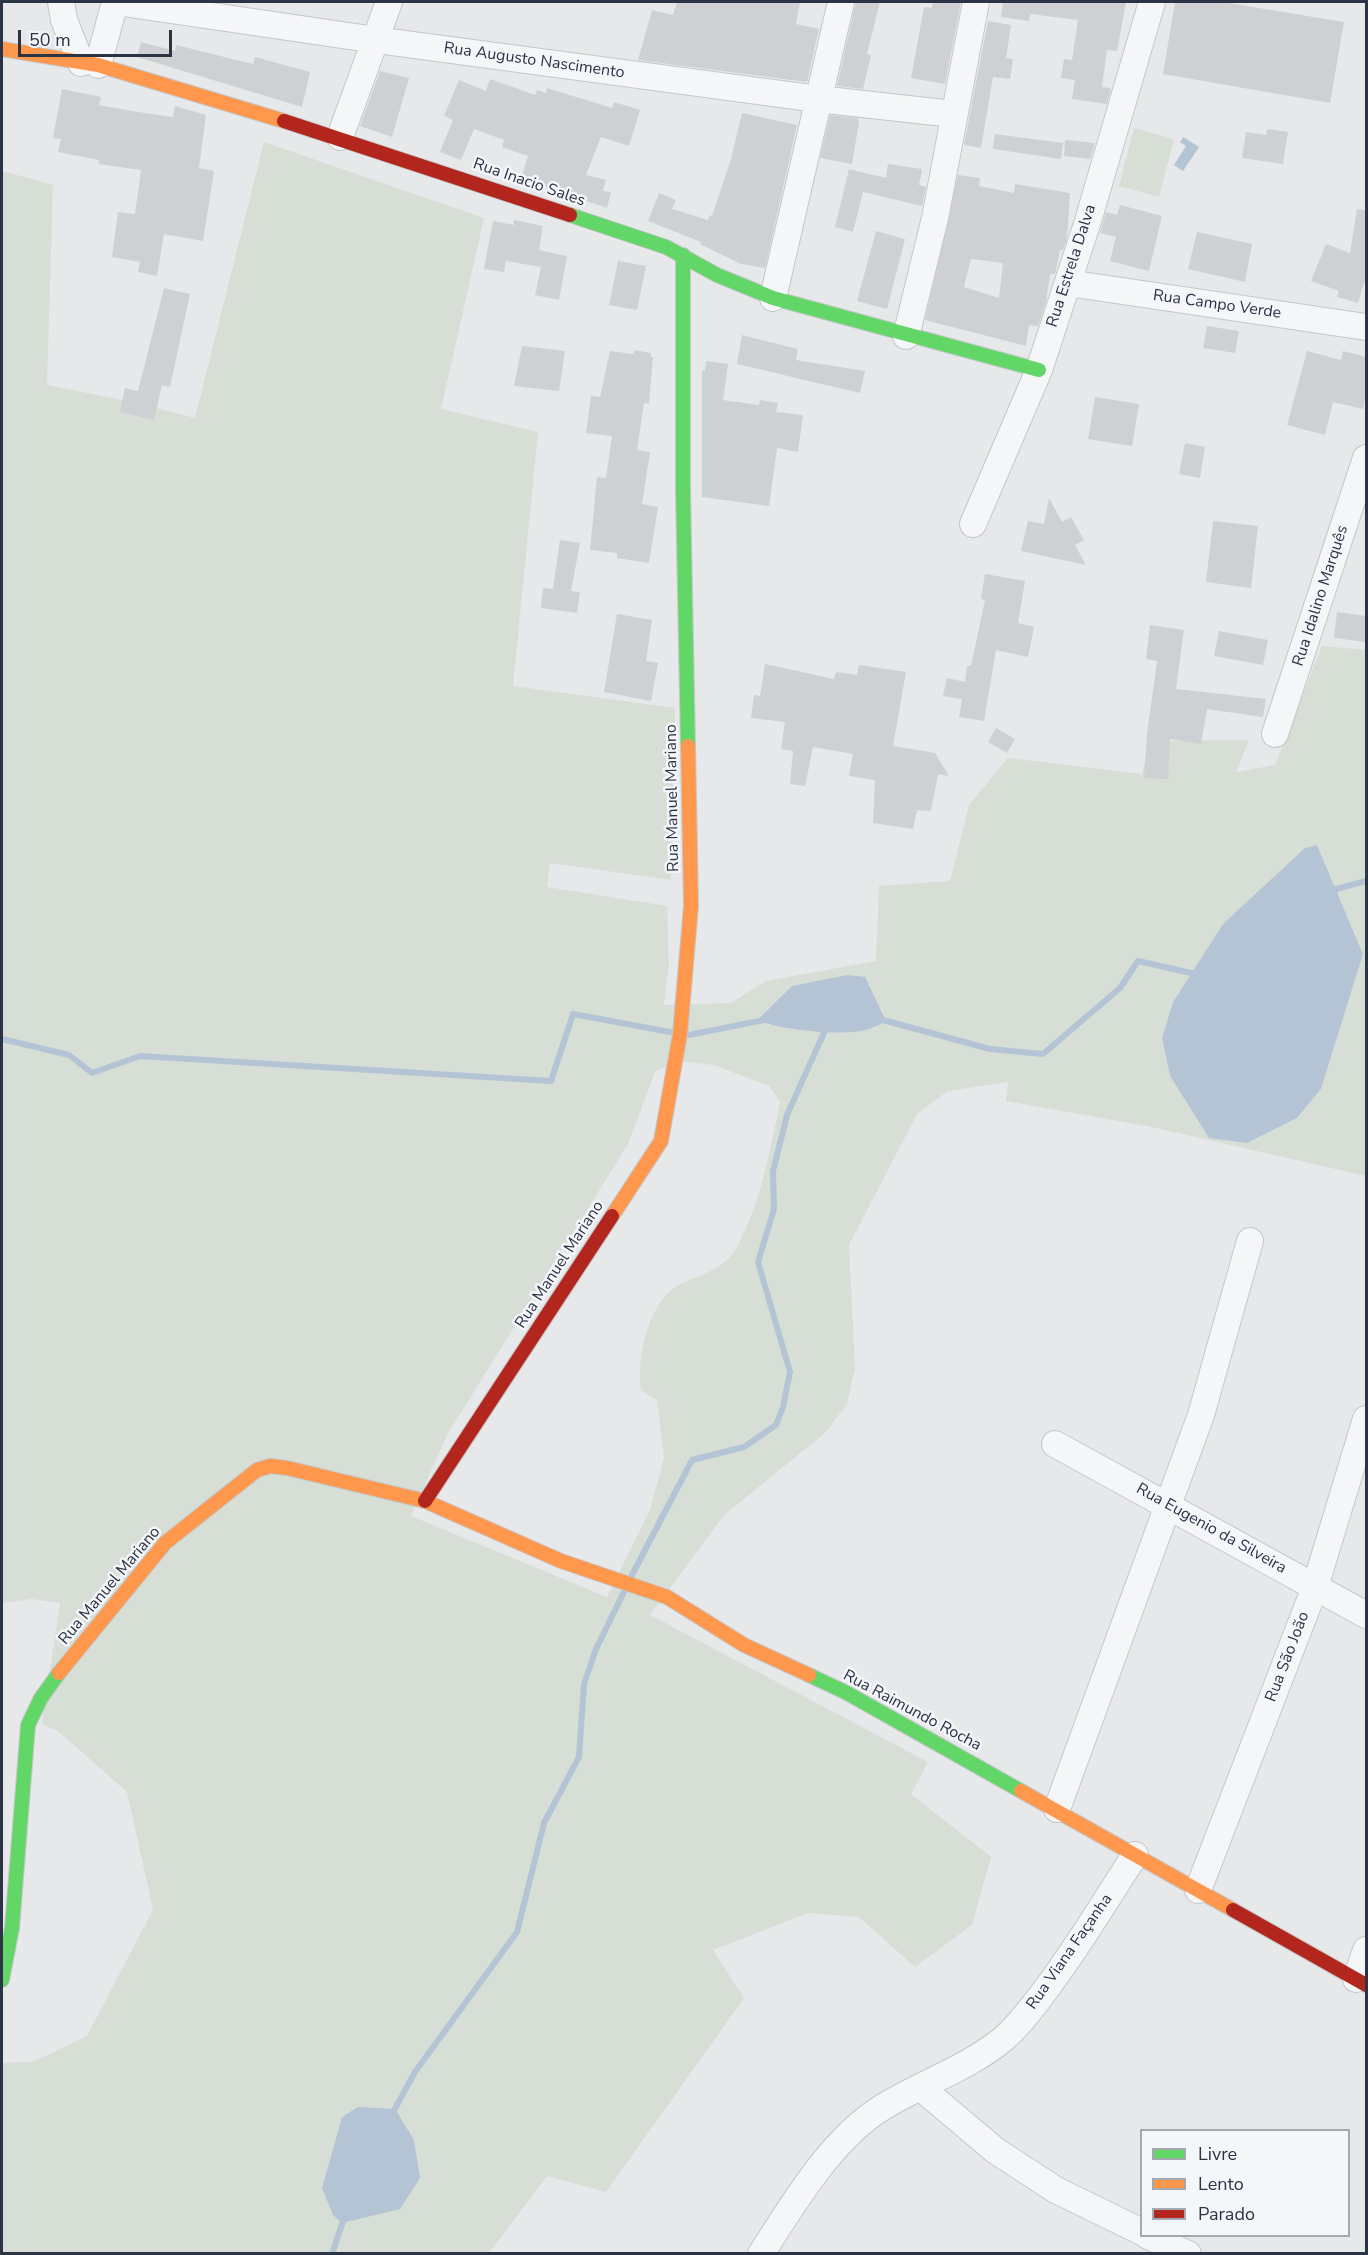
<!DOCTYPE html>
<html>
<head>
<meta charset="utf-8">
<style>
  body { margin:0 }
  #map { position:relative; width:1368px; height:2255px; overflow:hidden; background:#e6e8ea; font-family:"Nunito Sans",sans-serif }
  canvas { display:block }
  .frame { position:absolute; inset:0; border:3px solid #2b3445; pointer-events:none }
  .legend { position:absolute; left:1140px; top:2129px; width:210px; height:108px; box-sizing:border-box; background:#f4f6f9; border:2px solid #a4a8b1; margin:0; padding:8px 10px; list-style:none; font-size:18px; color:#2b3445 }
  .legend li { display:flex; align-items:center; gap:12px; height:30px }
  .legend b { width:30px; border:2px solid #a4a8b1 }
  .scale { position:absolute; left:18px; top:30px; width:154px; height:27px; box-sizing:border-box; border:3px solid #2b3445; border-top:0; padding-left:8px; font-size:18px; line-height:21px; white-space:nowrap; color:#2b3445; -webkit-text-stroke:4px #f4f6f9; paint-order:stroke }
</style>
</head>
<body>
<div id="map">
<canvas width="1368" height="2255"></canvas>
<div class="frame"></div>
<ul class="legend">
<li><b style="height:8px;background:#63d668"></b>Livre</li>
<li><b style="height:8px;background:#ff974d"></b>Lento</li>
<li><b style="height:8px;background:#b3261e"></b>Parado</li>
</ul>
<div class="scale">50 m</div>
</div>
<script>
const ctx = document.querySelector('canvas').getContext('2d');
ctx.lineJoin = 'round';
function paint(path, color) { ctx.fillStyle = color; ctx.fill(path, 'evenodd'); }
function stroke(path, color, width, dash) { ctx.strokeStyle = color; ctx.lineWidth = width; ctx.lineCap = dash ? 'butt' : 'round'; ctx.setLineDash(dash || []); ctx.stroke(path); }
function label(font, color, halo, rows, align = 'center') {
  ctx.font = font + ' "Nunito Sans",sans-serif'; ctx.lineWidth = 5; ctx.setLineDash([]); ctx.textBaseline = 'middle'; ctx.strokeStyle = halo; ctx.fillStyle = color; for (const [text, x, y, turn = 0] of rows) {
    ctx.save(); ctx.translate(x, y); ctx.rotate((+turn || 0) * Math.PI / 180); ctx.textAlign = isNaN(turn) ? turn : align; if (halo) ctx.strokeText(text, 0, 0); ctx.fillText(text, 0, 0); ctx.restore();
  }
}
const green = new Path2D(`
  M1134,128L1174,139L1159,197L1119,186Z
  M264,142L484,218L441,409L538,432L513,686L675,708L671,880L550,863L547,887L667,906L669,964L664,1005L731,1003L766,981L876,961L879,886L950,881L969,805L1008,758L1142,774L1149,741L1249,740L1236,772L1275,765L1322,646L1366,650V1176L1152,1127L1006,1101L1008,1082L948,1091L917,1114L849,1245L855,1367L847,1404L825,1433L724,1515L650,1615L928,1762L911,1794L991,1857L972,1925L915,1967L859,1917L808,1913L713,1950L744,1998L606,2192L547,2176L489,2253H2V2063L33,2062L87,2036L153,1910L127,1792L59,1732L42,1724L60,1603L32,1599L2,1603V171L53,185L47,385L127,401L195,418ZM1317,845L1363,954L1321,1089L1297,1118L1209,1138L1170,1076L1162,1038L1173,1002L1223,924ZM792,986L770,1026L757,1020V1019ZM677,1061L714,1065L769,1086L780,1102C770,1151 761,1202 737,1247C723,1272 698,1274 677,1286C648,1304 636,1359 641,1390L657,1400L664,1458L650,1510L607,1597L411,1516L447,1435L628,1144L655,1072Z`);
const water = new Path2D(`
  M1183,137L1199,147L1183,171L1174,165L1186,146L1180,142Z
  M1317,845L1363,954L1321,1089L1297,1118L1247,1143L1209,1138L1170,1076L1162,1038L1173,1002L1223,924L1305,848Z
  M847,975L865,977L886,1021C881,1024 875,1027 869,1029C846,1037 779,1030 757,1020L792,986Z
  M358,2107L395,2109L414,2140L420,2178L400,2209L342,2223L333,2215L322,2188L342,2117Z`);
const stream = new Path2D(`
  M1333,897L1336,889L1366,881
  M879,1019L990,1049L1043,1054L1120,988L1138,961L1200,975
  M689,1035L764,1020
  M2,1039L69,1055L92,1073L140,1056L551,1081L573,1014L670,1032
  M632,1575L692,1460L744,1447L776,1425L783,1407L790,1372L758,1262L774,1209L773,1171L787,1115L827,1026
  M391,2116L415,2072L517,1932L544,1823L579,1757L584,1684L596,1649L624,1592
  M332,2254L344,2218`);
const building = new Path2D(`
  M677,2H800L796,24L819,29L807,82L638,60L652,10L673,15Z
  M856,2H880L867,54L871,55L863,89L837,86Z
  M933,2H961L945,84L911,78L924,7L932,8Z
  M1003,2H1126L1117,51L1107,50L1102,87L1111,88L1107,104L1072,99L1075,80L1061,78L1064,59L1072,60L1078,20L1030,14L1029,21L1001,17Z
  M1175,2H1222L1344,22L1330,103L1163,74Z
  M988,21L1011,25L1006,58L1013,59L1010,79L993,77L981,148L964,145Z
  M141,42L175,51L176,45L253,64L255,57L310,72L302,107L137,57Z
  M380,71L409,78L392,137L360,126Z
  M490,79L535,95L537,90L546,93L547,88L612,108L614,102L640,110L629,146L601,137L586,175L606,180L603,191L611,192L607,208L521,179L528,156L502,147L504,140L474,129L461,160L440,152L453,120L444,116L459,80L486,91Z
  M62,89L101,97L99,105L132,111L173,117L175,106L206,115L199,168L214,171L203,241L164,234L157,276L138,272L140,262L112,257L118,212L135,214L141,170L98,164L99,160L58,152L61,139L53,138Z
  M742,113L797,125L765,268L741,264L700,244L701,242L648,221L659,193L676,200L672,209L708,220L710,215L712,216L731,159Z
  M830,115L857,118L859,122L852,164L820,158Z
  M1267,129L1288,132L1283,164L1242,158L1246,132L1266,135Z
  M995,134L1063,143L1061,159L993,149Z
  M1065,140L1095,143L1090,159L1064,156Z
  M888,164L922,169L919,185L926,187L922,206L863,192L853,232L835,227L849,169L886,178Z
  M958,175L980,178L979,186L1014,193L1015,184L1070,193L1067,238L1063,250H1060L1055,274H1050L1046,302L1038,326L1029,325L1026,346L925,320ZM971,259L1003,263L999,298L964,287Z
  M1120,205L1162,216L1149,271L1110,261L1116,237L1100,233L1106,212L1117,215Z
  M1357,209L1366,210V276L1358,303L1337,297L1339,291L1311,281L1326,244L1350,253Z
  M514,220L543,226L539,250L567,256L559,300L535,295L541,267L506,261L504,272L484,269L493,221L514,225Z
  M876,231L905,239L887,309L857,301Z
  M1197,232L1252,244L1245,282L1188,269Z
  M618,261L646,266L637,310L609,305Z
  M164,288L190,294L170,387L162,385L154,420L120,412L125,388L138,391Z
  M1207,326L1239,331L1235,353L1203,348Z
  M742,335L798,349L796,360L865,371L860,393L737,364Z
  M522,346L565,351L559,391L514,386Z
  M634,350L651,353V357H653L649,404L644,403L637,450L650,452L642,504L658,507L649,563L617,558V553L590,550L597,477L606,478L612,436L586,433L591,396L600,397L610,351L634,354Z
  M1307,351L1341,360L1343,351L1366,357V395L1363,409L1333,402L1325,435L1287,425Z
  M706,361L728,364L723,400L759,405L760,400L778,403L776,412L803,415L798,452L777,448L769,506L702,497V370L705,371Z
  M1095,397L1139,404L1132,446L1088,439Z
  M1185,443L1205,447L1200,478L1179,474Z
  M1049,498L1062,522L1071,517L1084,540L1075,545L1086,565L1021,551L1028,521L1044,524Z
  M1213,521L1258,526L1251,588L1206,582Z
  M560,540L580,543L571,591L580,592L577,613L541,608L543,588L553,589Z
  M985,574L1025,581L1018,623L1034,627L1028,657L996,650L984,721L959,717L962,699L943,696L947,678L965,682L967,666H971L985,600L981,599Z
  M1337,612L1366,616V642L1334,638Z
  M617,614L652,620L646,661L658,663L651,701L604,692Z
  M1150,625L1184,630L1176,689L1266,699L1263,717L1207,709L1201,744L1170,739L1168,779L1144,778L1147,734L1157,661L1146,659Z
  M1219,631L1268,640L1263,665L1214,656Z
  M765,664L834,679L836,672L857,675L859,665L906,672L893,746L935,753L949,776L938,774L931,811L917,810L913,829L873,823L875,780L849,776L853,754L813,747L805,786L790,784L793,751L781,749L785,722L751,718L754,695L760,696Z
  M996,728L1015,739L1007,753L988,742Z`);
const street = new Path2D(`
  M61,2L64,20L81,63
  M116,2L376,40L818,99L953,114
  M98,65L115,2
  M340,137L389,2
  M1068,283L1366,327
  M773,298L841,2
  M906,336L935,218L976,2
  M973,524L1039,370L1088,221L1152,2
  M1275,734L1366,458
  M1055,1444L1366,1615
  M1057,1809L1201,1415L1250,1241
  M1198,1890L1315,1587L1366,1419
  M1356,1979L1366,1950
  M920,2087L996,2151L1056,2190L1142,2232
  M1148,2236L1188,2254
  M761,2254C793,2204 832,2138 883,2107C922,2083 966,2069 1002,2040C1020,2025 1033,2006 1047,1988C1079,1945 1106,1900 1135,1855`);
const fast = new Path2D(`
  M570,215L666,247L717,275L773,298L1039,370
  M683,255V490L688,746
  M809,1675L847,1693L1021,1791
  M2,1980L12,1928L28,1725L41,1698L59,1673`);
const slow = new Path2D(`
  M2,49L98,65L284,121
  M612,1216L661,1141L680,1034L691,906L688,746
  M425,1501L561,1561L667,1597L744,1645L809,1675
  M59,1673L165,1543L257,1470L270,1466L287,1468L425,1501
  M1021,1791L1233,1910`);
const jam = new Path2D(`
  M284,121L570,215
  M425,1501L612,1216
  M1233,1910L1366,1985`);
const streetNames = [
  ["Rua Augusto Nascimento",534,61,8],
  ["Rua Inacio Sales",529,183,19],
  ["Rua Estrela Dalva",1072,266,-72],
  ["Rua Campo Verde",1217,305,8],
  ["Rua Idalino Marquês",1321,596,-72],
  ["Rua Manuel Mariano",673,798,-91],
  ["Rua Manuel Mariano",560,1265,-57],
  ["Rua Eugenio da Silveira",1211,1529,29],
  ["Rua Manuel Mariano",110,1586,-50],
  ["Rua São João",1288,1657,-69],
  ["Rua Raimundo Rocha",912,1711,28],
  ["Rua Viana Façanha",1070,1952,-55]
];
paint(green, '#d6ded6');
paint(water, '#b4c4d5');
stroke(stream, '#b4c4d5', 6);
paint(building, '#ced0d3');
stroke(street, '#c4c6c8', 28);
stroke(fast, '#c4c6c8', 16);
stroke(slow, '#c4c6c8', 16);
stroke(jam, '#c4c6c8', 16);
stroke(street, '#f5f6f7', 26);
stroke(fast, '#63d668', 14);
stroke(slow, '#ff974d', 14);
stroke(jam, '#b3261e', 14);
label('16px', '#2b3445', '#f4f6f9', streetNames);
</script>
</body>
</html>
